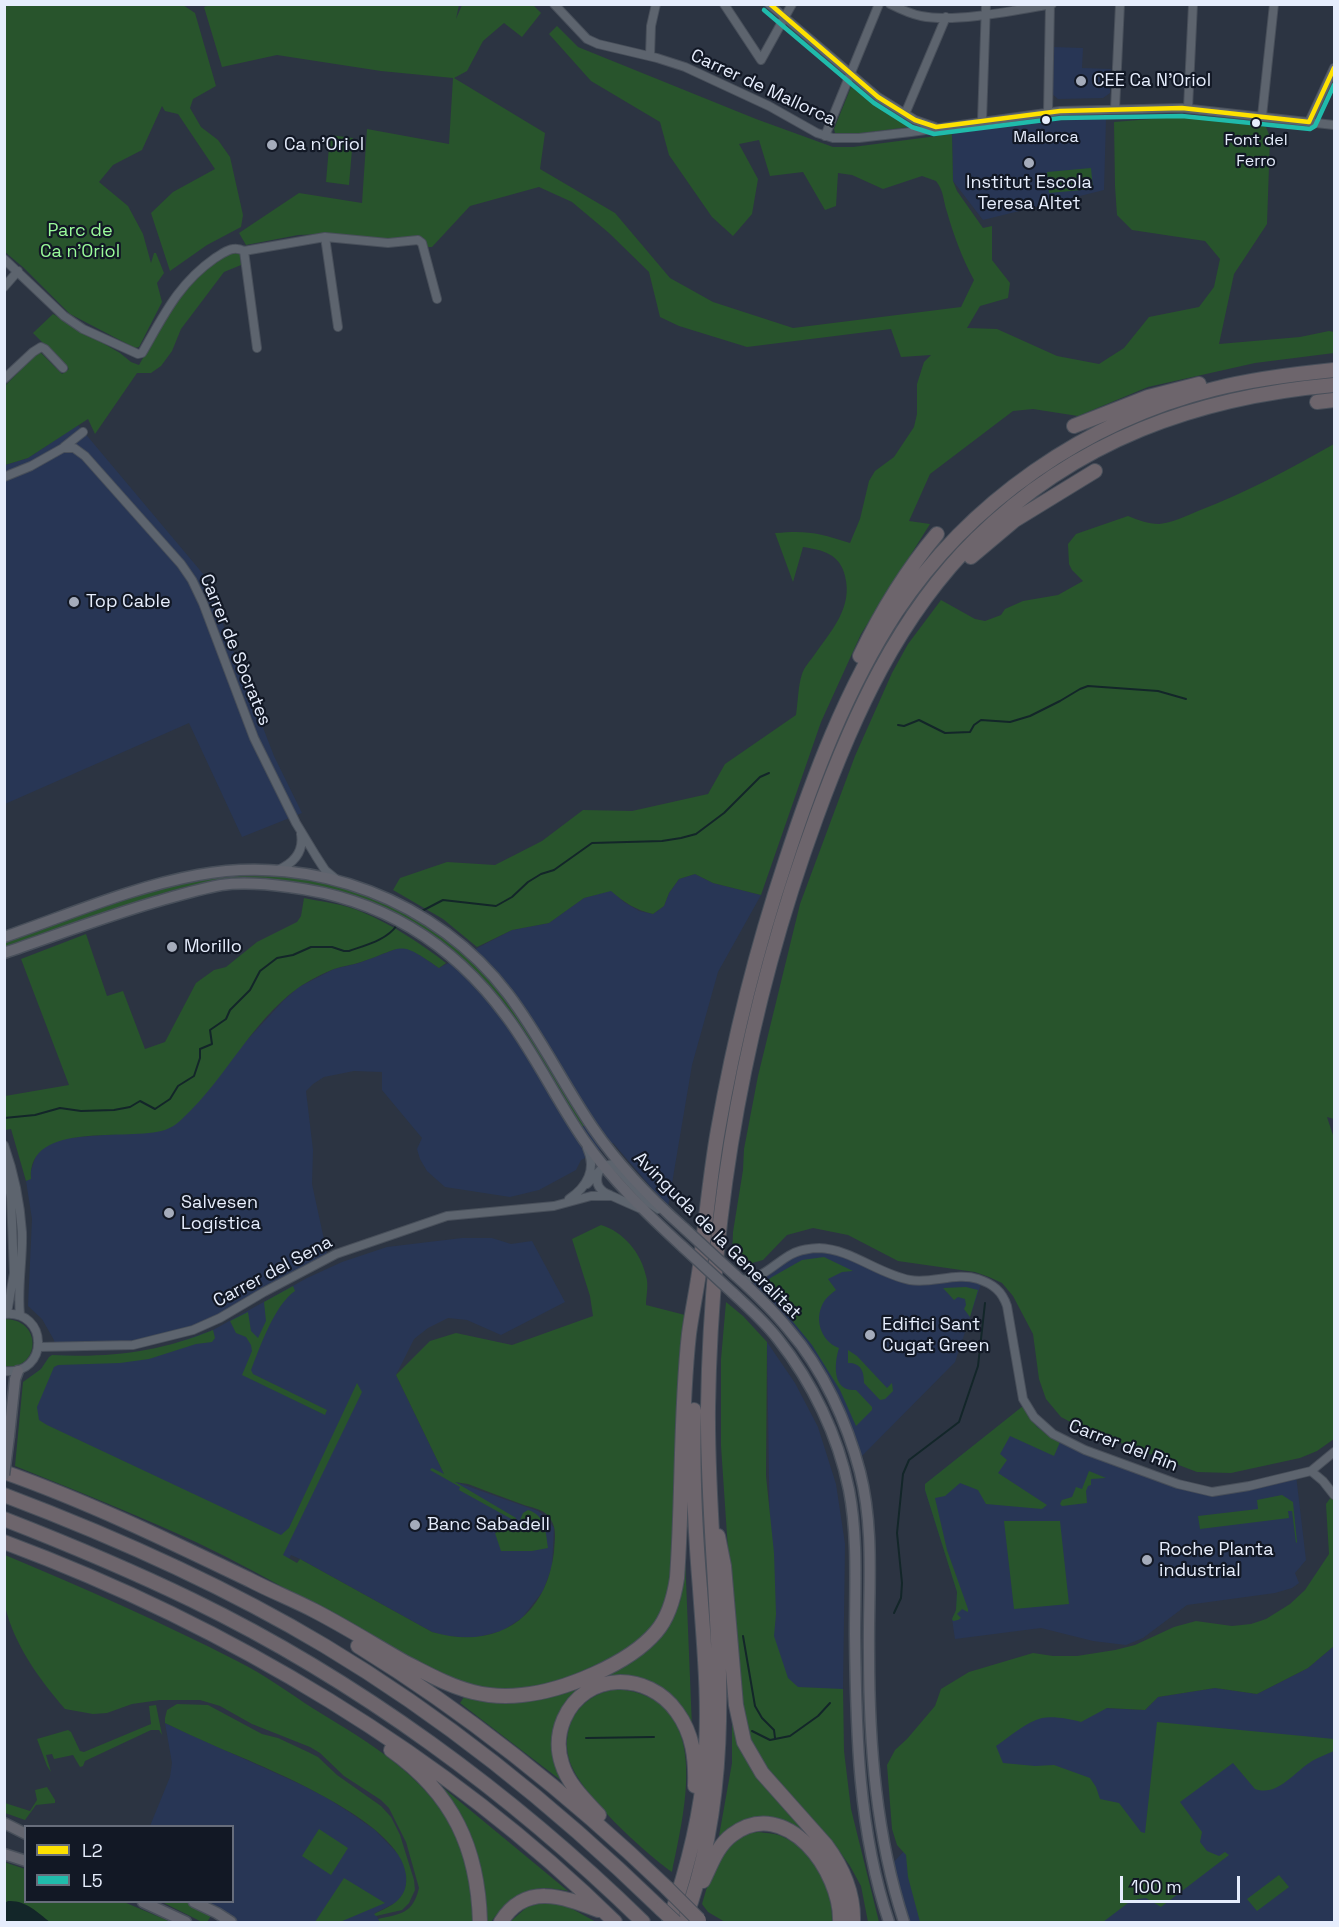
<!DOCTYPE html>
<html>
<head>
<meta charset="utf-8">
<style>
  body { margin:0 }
  #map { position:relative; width:1339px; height:1927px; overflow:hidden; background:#2c3442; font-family:"Space Grotesk",sans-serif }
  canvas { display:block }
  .frame { position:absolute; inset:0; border:6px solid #e6edfc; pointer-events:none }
  .legend { position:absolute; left:24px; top:1825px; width:210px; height:78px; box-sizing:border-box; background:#121825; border:2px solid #676d7b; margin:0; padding:8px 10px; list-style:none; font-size:18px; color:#e6edfc }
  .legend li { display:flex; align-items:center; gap:12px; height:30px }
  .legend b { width:30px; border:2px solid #676d7b }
  .scale { position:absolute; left:1120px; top:1876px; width:120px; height:27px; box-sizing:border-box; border:3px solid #e6edfc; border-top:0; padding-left:8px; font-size:18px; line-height:21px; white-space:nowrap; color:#e6edfc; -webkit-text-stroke:4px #121825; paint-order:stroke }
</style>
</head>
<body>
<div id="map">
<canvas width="1339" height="1927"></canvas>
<div class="frame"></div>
<ul class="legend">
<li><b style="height:8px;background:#fee101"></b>L2</li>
<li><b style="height:8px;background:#20bbab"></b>L5</li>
</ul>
<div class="scale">100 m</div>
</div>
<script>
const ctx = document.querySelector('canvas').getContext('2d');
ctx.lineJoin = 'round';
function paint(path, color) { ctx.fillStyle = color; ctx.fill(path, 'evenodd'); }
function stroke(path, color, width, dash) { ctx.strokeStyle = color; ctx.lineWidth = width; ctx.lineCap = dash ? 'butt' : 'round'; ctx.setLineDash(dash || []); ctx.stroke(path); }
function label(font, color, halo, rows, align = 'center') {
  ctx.font = font + ' "Space Grotesk",sans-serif'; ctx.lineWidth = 4.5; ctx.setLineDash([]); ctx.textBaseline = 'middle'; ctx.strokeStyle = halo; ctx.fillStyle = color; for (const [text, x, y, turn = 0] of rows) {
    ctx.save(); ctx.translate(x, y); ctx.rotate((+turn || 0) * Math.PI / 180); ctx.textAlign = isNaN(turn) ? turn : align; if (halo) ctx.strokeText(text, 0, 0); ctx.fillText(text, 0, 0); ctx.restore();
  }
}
const built = new Path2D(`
  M1053,47L1083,48L1082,68L1111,69L1110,93L1103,98L1058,99L1051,93Z
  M1106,119L1104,190L983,220L953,181L952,134L1047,121Z
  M78,425L204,575L274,756L302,813L242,837L189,723L5,804V465L28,458Z
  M695,874L713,883L761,895L718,972L692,1065L668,1207L613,1143L581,1160L576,1170L539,1190L510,1197L445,1187L427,1171L420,1159L417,1149L422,1138L382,1090V1072L354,1071L324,1077L313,1084L306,1091L313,1150L312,1184L328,1258L193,1330L133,1345L55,1347L54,1340L42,1319L28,1306L32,1219L26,1181L31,1178V1171L36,1155L43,1147L52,1142L67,1138L164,1130L284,1000L299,987L334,969L359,963L401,947L411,949L439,968L512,930L549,923L584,898L611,890L624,902L639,911L653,914L664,906L669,893L679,879Z
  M462,1238H492L511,1244L532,1241L565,1302L501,1335L467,1320L448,1318L428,1328L414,1339L396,1375L445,1476L453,1481L538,1511L546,1517L554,1528L552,1567L543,1591L522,1618L502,1631L474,1638L446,1636L432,1632L300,1559L291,1555L289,1559L23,1435L30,1377L41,1369L49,1357L52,1355L100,1357L136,1353L165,1347L213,1330L307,1278L342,1262L387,1247Z
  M837,1251L899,1277H961L982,1281L955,1362L856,1462L819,1374L754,1289L753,1282L793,1253Z
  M767,1342L795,1383L818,1427L836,1484L845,1544L843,1689H772Z
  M1026,1404L1053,1434L1085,1450L1212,1492L1296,1475L1306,1560L1295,1573L1299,1583L1292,1588L1275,1593L1187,1605L1143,1638L1126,1645L1093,1641L1041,1628L955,1639L952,1619L956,1610L957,1592L925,1490V1484Z
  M1334,1646V1922H904L889,1867L928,1826L990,1744L1042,1713L1102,1708L1145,1710L1158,1697L1215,1688L1257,1694L1308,1668Z
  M165,1723L304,1786L327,1798L349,1812L375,1830L400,1856L405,1867L407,1878L405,1891L397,1902L375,1913L380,1922H231L194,1902H232V1826H150L170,1777L172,1763Z`);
const green = new Path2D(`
  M213,4L459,5L456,19L462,5H533L541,13L522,37L504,23L483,41L467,71L454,78L545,133L540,169L615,213L670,278L713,302L793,328L961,307L974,280C962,258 954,236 947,212C943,200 944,191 936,181L922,176L883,189L852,175L838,173L836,206L825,210L803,172L770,176L759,140L739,144L758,179L752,214L733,236L712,217L669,155L660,122L591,81L549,34L557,26L578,47L756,119L833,147H853L952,134L953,181L957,191L983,228L992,226V260L1010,283L1008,298L980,306L967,328L997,329L1057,356L1099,364L1124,348L1149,317L1199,307L1214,287L1220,259L1205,241L1132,230L1117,215L1115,186L1114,122L1188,116L1266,127L1270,137L1267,224L1234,274L1219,344L1300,337L1329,331L1334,332V353L1255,363L1148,387L1078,416L1033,409L1013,411L930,474L909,521L930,524L861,634L821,722L761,895L713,883L695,874L679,879L669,893L664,906L653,914C635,910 624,902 611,891L584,898L549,923L512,930L477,947L443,919L393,890L400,878L447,862L495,865L542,841L583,810L632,811L708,794L725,764L796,715C798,702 798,686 802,674C804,667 811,660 815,654C832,630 853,607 845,576C840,554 823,550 803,547L793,582L775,533C808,530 819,533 850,543L860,519L869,481L875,471L894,457L914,427L917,414V384L924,362L931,355L901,357L891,329L747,347L679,326L660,317L649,272L609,233L572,202L539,187L470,206L432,247H425L412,237L388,239L325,234L298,235L246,245L239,233L299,193L362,203L367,129L449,144L453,78L381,71L277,55L222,67L204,7Z
  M183,5L195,13L216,86L193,99L190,108L201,127L218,140L230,157L243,215L241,227L207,245L170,271L151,213L173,192L215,169L178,114L165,111L162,106L142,150L113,165L99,182L128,206L143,234L151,263L154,253H156L164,273L157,283L162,302L139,347L135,348L70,314L24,268L5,252V5Z
  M851,87H855L909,127L853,134L835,133L834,129Z
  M330,135L353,138L349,185L326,182Z
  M1091,168L1093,189L1049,193L1047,172Z
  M237,252L240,255L241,265L224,272L181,329L172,351L161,366L151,373H137L95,434L88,419L28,458L5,465V386L39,351L62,374L69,369L33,333L53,314L120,353L131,362L139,365C161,328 178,285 216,262C223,257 228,253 237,252Z
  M1334,444V1119L1327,1117L1334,1138V1439L1317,1451L1300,1458L1231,1473L1197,1472L1082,1428L1061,1417L1046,1399L1039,1379L1033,1334L1013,1296L1002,1283L989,1277L975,1272L898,1261L848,1235L813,1228L787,1235L763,1260L745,1265L732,1258L733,1232L743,1170L744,1149L758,1076L800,904L855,756L892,673L908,644L941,600L975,619L985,621L1001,615L1005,609L1023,601L1058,595L1083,581L1072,570L1069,564L1068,544L1076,534L1128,516C1138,520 1148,524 1159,524C1172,523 1186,516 1198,511C1245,493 1290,469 1334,444Z
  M230,875C251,875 273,874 294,876C376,886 454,933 505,998C536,1037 560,1082 586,1124L581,1128C561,1096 540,1064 519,1032C510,1018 501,1000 489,987C414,900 297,863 185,887C165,892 145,899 125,906C84,920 44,934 5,948V942L138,895L183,882Z
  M304,898C323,902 344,904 362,912C393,925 420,943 446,963L439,968C397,939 406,947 361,962C352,965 343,966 334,969C323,973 308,981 298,988C251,1022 226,1078 184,1117C178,1123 173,1127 165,1130C129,1142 27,1119 31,1179L26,1181L11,1129L5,1130V1096L69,1085L21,959L86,934L107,996L123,991L145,1049L165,1042L196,983L214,970L226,967L257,942L297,922L301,916Z
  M601,1225C624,1232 641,1253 646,1276C649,1285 646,1296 646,1305L685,1315L670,1583C667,1599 661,1620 648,1632C621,1657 554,1687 517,1690C504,1691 490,1689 477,1686C449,1681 423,1665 398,1651C350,1626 303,1598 255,1572C178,1530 96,1499 15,1466L23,1382L41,1369L49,1357L52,1355C111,1358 159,1352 213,1330L215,1338L212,1342L196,1344L149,1359L120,1363L58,1365L54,1367L37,1407L39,1420L47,1425L281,1535L289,1528L357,1383L362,1392L283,1555L297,1563L300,1559L432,1632C496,1651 546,1618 554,1552C555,1537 558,1524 545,1513C540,1509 530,1507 524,1505C505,1498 486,1491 468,1484L455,1482L516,1518L515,1521L459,1490L460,1487L430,1470L432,1468L444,1474L396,1375L430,1341L456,1333L512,1345L593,1316L590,1296L572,1239Z
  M824,1257L853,1271L842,1272L828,1279L836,1290C832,1293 828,1296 825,1300C813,1317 820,1341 839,1348C834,1364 832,1392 856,1390L872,1407V1410L856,1426L840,1390L812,1345L767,1290L768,1280L772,1277L802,1260Z
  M293,1286L295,1291C275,1304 260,1347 251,1370L253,1374L327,1410L325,1415L242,1375L252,1351L251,1345L246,1337L236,1333L230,1321L248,1312L251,1331L258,1338L266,1321L264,1302Z
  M966,1287L978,1290L970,1317L964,1309L966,1305L965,1299L958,1297L954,1300L943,1288Z
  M726,1302L743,1316L767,1342L766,1476L774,1553L776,1614L774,1636L788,1678L798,1687L843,1689L844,1751L851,1809L879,1922H868L861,1886L850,1866L832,1841L767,1773L754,1749L744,1722L733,1624L721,1446V1359Z
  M4,1319C45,1319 39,1372 5,1366Z
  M848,1350L857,1356L887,1388L892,1383L893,1391L885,1399L880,1400L864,1383C864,1371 861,1363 848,1363Z
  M1023,1406L1037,1427L1060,1442L1054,1456L1010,1436L1000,1454L1007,1460L998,1473L1047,1505L1042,1509L986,1504L978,1490L960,1483L945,1496L935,1498L947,1550L968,1609V1612L962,1609L957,1614L961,1618L958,1620L953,1621L952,1619L956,1610L957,1592L925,1490V1484Z
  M1089,1471L1106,1478L1091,1479V1485L1088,1486L1086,1491L1087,1503L1062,1506L1060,1504L1062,1500L1072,1497L1076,1487L1082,1489Z
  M1334,1493V1646L1308,1668L1257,1694L1215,1688L1158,1697L1145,1710L1107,1708L1081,1722C1070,1719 1054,1716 1042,1718C1026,1722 1009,1737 996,1746L1003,1763L1035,1766L1054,1765L1090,1778L1096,1787L1100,1799L1119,1803L1141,1832L1145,1833L1157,1722L1334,1739V1751C1327,1754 1319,1757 1312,1761C1294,1772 1278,1797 1255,1789L1233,1763L1180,1802L1202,1832L1200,1842L1207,1851L1219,1856L1225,1852L1229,1855L1161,1907L1146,1898L1138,1899L1128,1903L1103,1922H920L908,1877L906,1855L897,1845L892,1829L887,1765L895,1750L907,1739L935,1706L941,1689L969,1672L1033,1653L1053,1656H1077L1115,1650L1135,1645L1174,1627L1196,1621L1232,1626L1251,1624L1266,1619L1290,1604L1305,1590L1329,1554L1326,1504Z
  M1282,1495L1293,1502L1297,1542L1296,1543L1292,1511H1288L1289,1518L1200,1529L1198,1516L1258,1509L1257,1500Z
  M528,1510C545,1515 546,1532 548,1548L532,1551H501L495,1533L513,1523L518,1525L523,1513Z
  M1004,1521H1060L1069,1604L1014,1609Z
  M5,1555C84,1588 161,1622 237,1661C264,1674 289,1693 314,1709C355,1734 398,1759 430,1796C460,1831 473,1877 472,1922H380L378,1919C400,1914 413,1914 419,1888L406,1842L389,1808L381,1800L344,1776L320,1753L310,1747L252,1724L220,1706L200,1700H160L132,1704L107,1713L93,1714L65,1709C40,1680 14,1645 5,1606C2,1591 3,1571 5,1555Z
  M685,1556L692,1727C687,1719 682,1707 676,1699C662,1686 637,1674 617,1675C590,1676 556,1704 553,1732C550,1751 559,1768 567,1785L460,1703L464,1697L488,1702H526L575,1686L632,1659L652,1645L680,1602Z
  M617,1689C714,1698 685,1808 672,1872C643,1851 582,1796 570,1762C565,1748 566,1732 573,1718C582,1701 598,1692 617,1689Z
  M177,1704L208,1705L262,1734L278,1738L308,1752L318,1757L337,1775L381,1806L391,1817L400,1835L414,1880L415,1890L409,1903L402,1910L376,1916L374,1914C382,1910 392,1906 398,1900C405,1893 407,1885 406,1875C401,1820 261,1766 215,1746C199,1739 182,1731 165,1723V1718L167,1710Z
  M156,1705L162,1735L159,1730H151L85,1761L83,1766L80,1767L73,1755L54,1759L52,1754L46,1755L51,1772L47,1766L37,1739L68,1730L71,1732L80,1751L84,1752L151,1724L149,1706Z
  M732,1722L736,1735L822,1845L844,1884L847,1922H844L846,1910L841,1888L833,1868L809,1838L760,1819L740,1823L719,1836L732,1763Z
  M441,1786L568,1891C561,1890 552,1888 544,1888C522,1889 503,1905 491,1922H485C486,1865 472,1833 441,1786Z
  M47,1787L55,1800V1803L36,1805L25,1820L5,1813V1803L30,1811L37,1800L35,1790Z
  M319,1829L348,1848L331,1875L302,1856Z
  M758,1832C765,1833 774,1833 781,1836C815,1850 833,1888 832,1922H725L708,1912L702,1904C709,1881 718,1846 743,1835C747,1833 753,1833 758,1832Z
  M4,1862L25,1869L26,1902H124L171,1922H5Z
  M1279,1875L1289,1887L1257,1911L1247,1899Z
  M344,1878L385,1903L340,1922H315Z
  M162,1902H189L213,1913L207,1922H202Z
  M545,1902L567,1906L596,1922H510L527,1907Z`);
const water = new Path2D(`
  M8,1901C26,1900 37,1912 50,1922H5V1903Z`);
const stream = new Path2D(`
  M898,725L904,726L919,720L945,733L970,732L974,725L981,720L1010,722L1030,716L1060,701L1080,689L1088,686L1158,691L1186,699
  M420,912L443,900L496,906L512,897L528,882L541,874L554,870L592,843L662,841L681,838L696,834L724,813L760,777L769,773
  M4,1118L35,1115L60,1108L81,1111L114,1110L130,1107L140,1101L155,1109L170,1099L178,1086L194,1076L200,1058V1049L212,1044L210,1030L226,1019L230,1010L250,990L260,971L277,958L293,955L311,947H332L344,951H349C366,945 387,940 397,925
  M894,1613L901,1598L902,1583L897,1533L903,1474L909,1460L959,1422L978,1366L985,1303
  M743,1636L755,1706L762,1718L774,1730L775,1738
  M752,1731L770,1740L790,1736L818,1716L830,1703
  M586,1738L654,1737`);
const street = new Path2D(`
  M554,4L587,39L598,44L657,58L685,67L769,106L817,133L833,138H859L911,132L1060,111L1182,108L1334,125
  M724,4L761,60L792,4
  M769,4L878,97L915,120L935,127
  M890,4C900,9 910,14 921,16C955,23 1017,10 1052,4
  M650,56L651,26L656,4
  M1188,108L1193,4
  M1115,109L1120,4
  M1048,113L1050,4
  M905,114L946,17
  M1262,116L1274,4
  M982,121L986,4
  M1309,122L1334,68
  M825,136L879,4
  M325,237L338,327
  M244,251L257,348
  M4,259L64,316L83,329L138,354L142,353C164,315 178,284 215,258C225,252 233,245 244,251L325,237L388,243L418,240L422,243L437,299
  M4,287L18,271
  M4,379L33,352L41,347L45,349L63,368
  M64,447L83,432
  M4,477L31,466L63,448H74L85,456L181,564L192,580L203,603L254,738L296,823L316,856L325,870L336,879
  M278,870C294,863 304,852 301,834
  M4,1145C14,1173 20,1202 22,1232C23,1260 17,1287 20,1315
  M4,1166L11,1197L14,1273L7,1313
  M598,1174C595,1185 600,1191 610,1195
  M587,1184L604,1166L613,1164L649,1203L658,1209
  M569,1199C587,1187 597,1169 587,1148
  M740,1279C759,1283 777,1261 792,1254C799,1250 812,1248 819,1248C851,1249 878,1274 910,1280C932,1284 956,1272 978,1279C993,1284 1002,1291 1007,1306L1023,1399L1034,1417L1053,1434L1085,1450L1178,1484L1212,1492L1249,1486L1311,1471L1334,1452
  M4,1314C49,1309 50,1376 4,1371
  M39,1347L133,1345L193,1330L220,1318L264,1292L336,1254L447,1216L554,1206L591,1196H612L639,1208
  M1311,1471L1323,1481L1334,1495`);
const secondary = new Path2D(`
  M4,937C68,915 132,887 198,875C314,853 437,901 508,994C540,1036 563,1084 593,1128C619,1166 650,1198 684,1228
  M4,953C54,936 104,917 155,902C176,896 199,889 221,885C243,882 267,884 289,887C380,898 453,943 507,1017C536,1056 557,1101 584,1140C612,1180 647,1214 683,1247
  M735,1275C754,1292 773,1310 789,1330C823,1369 847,1422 860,1472C875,1531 868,1592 869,1653C869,1744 876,1836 904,1922
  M733,1293C749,1308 765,1322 778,1339C812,1382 838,1435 849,1490C858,1537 855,1586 855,1635C856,1731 858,1831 889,1922
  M9,1436L15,1379L18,1371
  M4,1823L26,1834
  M4,1854L26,1861
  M143,1902L186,1922
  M194,1902L217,1913L231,1922`);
const highway = new Path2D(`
  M1317,402L1334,400
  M1074,426L1148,397L1199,384
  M971,557L1015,520L1095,471
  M860,656C881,612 905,572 937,534
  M4,1472C89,1502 169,1541 250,1580C271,1591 294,1600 315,1611C346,1627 376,1646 406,1663C428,1674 449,1686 473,1692C489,1696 506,1697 522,1695C563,1691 629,1664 656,1632C669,1617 674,1598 677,1578C683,1497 680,1415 689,1334C692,1311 697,1289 700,1266C706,1221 710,1175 718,1130C734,1039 756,950 785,863C813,777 846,689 896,612C969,502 1086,421 1214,389C1253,379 1294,374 1334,370
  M4,1495C115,1537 223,1585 325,1646C447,1719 559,1810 661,1909
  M4,1519C68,1544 130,1570 192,1600C357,1680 512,1794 643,1922
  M718,1536L724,1566L736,1705L744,1742L762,1773L826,1845C843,1868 854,1893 853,1922
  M4,1542C227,1625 445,1755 615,1922
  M358,1646C470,1715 572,1797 667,1888
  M391,1750C453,1794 478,1848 480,1922
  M599,1815C585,1800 568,1784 562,1764C557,1749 558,1733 564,1719C585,1671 648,1671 677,1712C693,1734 696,1759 695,1786
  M703,1881C711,1865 717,1846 732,1835C786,1794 842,1872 840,1922
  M501,1922C525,1883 562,1896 598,1910
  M669,1922C687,1870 701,1818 705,1762C710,1704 704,1646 700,1589C695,1529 692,1470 694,1410
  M684,1922C747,1755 706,1581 708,1408C711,1206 747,1007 816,818C853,716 898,616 976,539C1076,440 1197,397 1334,385`);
const secondaryBridge = new Path2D(`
  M684,1228L735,1275
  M683,1247L733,1293
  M4,1475L9,1436`);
const highwayBridge = new Path2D(`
  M667,1888L699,1920
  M661,1909L675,1922`);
const bus1 = new Path2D(`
  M770,4L878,97L915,120L936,127L1060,111L1182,108L1309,122L1334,68`);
const bus2 = new Path2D(`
  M764,10L874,103L912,127L934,134L1061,118L1182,116L1310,129L1315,126L1334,85`);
const markers = [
  [1081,81,6,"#a5acbb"],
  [1046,120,5,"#e6edfc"],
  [1256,123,5,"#e6edfc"],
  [272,145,6,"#a5acbb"],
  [1029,163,6,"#a5acbb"],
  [74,602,6,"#a5acbb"],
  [172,947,6,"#a5acbb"],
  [169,1213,6,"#a5acbb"],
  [870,1335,6,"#a5acbb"],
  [415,1525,6,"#a5acbb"],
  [1147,1560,6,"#a5acbb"]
];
const busNames = [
  ["Mallorca",1046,138],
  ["Font del",1256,141],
  ["Ferro",1256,162]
];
const poiNames = [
  ["CEE Ca N'Oriol",1093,81],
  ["Ca n'Oriol",284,145],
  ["Institut Escola",1029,183,"center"],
  ["Teresa Altet",1029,204,"center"],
  ["Top Cable",86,602],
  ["Morillo",184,947],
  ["Salvesen",181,1203],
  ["Logística",181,1224],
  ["Edifici Sant",882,1325],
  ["Cugat Green",882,1346],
  ["Banc Sabadell",427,1525],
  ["Roche Planta",1159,1550],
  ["industrial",1159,1571]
];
const streetNames = [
  ["Carrer de Mallorca",763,88,25],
  ["Carrer de Sòcrates",235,650,68],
  ["Avinguda de la Generalitat",717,1236,45],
  ["Carrer del Sena",273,1272,-28],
  ["Carrer del Rin",1123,1446,21]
];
const parkNames = [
  ["Parc de",80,231],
  ["Ca n'Oriol",80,252]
];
paint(built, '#283655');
paint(green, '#28542c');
paint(water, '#132629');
stroke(stream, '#132629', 2);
stroke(street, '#484f5a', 10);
stroke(secondary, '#484f5a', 13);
stroke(highway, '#484f5a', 16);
stroke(street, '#5d646e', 8);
stroke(secondary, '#63656f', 10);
stroke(highway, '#6d656c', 14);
stroke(secondaryBridge, '#484f5a', 13, []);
stroke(highwayBridge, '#484f5a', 16, []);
stroke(secondaryBridge, '#63656f', 10);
stroke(highwayBridge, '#6d656c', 14);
stroke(bus1, '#fee101', 4.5);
stroke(bus2, '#20bbab', 4.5);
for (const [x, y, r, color] of markers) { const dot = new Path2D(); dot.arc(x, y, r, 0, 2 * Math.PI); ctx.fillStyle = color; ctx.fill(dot); stroke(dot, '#121825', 2); }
label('16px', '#e6edfc', '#121825', busNames);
label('18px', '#e6edfc', '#121825', poiNames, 'left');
label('18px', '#e6edfc', '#121825', streetNames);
label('18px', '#9afb9a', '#121825', parkNames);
</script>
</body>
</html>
